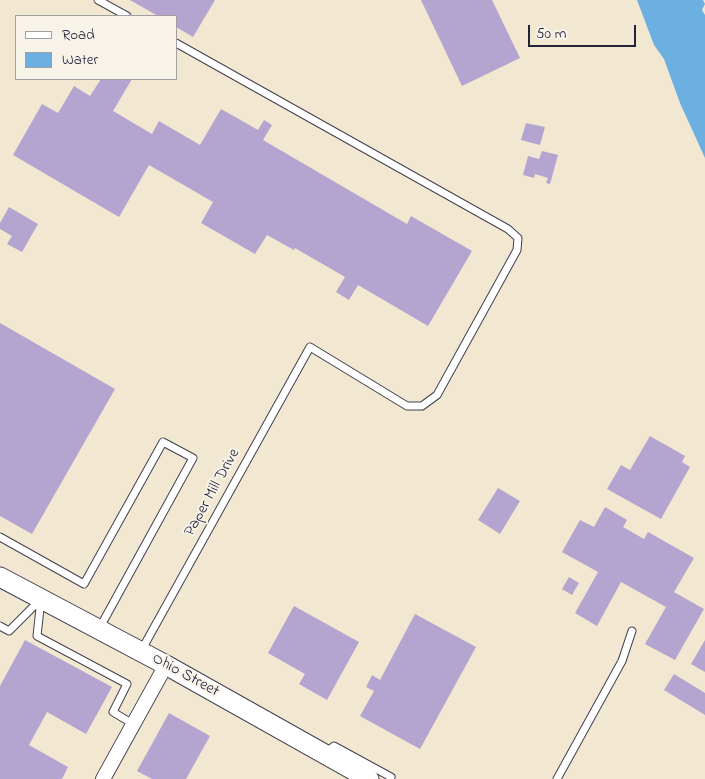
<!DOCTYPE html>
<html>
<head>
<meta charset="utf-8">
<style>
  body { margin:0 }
  #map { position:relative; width:705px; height:779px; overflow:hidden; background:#f2e7d0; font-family:"Indie Flower",sans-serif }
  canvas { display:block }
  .legend { position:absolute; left:15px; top:15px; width:162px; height:65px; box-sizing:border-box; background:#f7f3e8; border:1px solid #a29fa3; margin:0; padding:6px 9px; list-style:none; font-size:15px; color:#22223b }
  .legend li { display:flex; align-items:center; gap:10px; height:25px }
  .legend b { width:25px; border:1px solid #a29fa3 }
  .scale { position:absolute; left:528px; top:25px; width:108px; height:22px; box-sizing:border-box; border:2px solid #22223b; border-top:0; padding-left:6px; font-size:15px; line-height:18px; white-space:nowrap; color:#22223b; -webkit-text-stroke:4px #f7f3e8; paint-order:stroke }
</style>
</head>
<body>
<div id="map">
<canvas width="705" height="779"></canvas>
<ul class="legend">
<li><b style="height:6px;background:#fff"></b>Road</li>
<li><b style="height:14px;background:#6bb0e1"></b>Water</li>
</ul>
<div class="scale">50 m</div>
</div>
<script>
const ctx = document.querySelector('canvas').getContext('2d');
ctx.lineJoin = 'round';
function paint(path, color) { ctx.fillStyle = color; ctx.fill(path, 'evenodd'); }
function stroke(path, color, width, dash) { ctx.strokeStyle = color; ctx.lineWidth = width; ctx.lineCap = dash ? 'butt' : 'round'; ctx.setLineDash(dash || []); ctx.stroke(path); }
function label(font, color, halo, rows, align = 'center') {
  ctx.font = font + ' "Indie Flower",sans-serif'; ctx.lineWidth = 4; ctx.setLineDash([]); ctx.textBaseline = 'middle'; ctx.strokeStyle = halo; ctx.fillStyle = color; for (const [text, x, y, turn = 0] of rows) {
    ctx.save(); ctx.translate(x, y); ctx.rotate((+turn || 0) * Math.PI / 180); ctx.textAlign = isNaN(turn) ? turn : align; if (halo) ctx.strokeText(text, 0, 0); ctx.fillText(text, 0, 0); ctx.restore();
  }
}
const water = new Path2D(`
  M637,0H703L705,4L702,10L705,15V158L680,103L664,59L654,45Z`);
const building = new Path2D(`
  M130,0H215L193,37L176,27V16H158Z
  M421,0H492L520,58L462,86Z
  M101,79H132L113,111L152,134L159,121L200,145L221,109L258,130L264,120L272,125L263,140L407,224L411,216L472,251L428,326L358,285L349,300L336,292L345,277L295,248L294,250L267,235L255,254L201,223L213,202L149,165L119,217L13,155L42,104L58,113L74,86L90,96Z
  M526,123L545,127L540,145L521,140Z
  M542,151L558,155L550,184L546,183L548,178L535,174L534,178L523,175L528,156L539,159Z
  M9,207L38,224L22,252L7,244L12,236L0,229V223Z
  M0,323L115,389L32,534L0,516Z
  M650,436L685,456L682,462L690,467L661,519L607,489L621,465L630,470Z
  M498,488L520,501L500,534L478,520Z
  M605,507L627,520L623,527L644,539L648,532L694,558L674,592L704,609L675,660L645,644L666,607L621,582L597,626L575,613L598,572L562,552L580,520L594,527Z
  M569,577L579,583L572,595L562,589Z
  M294,606L359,642L327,700L299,684L305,674L268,653Z
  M415,614L476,647L420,749L360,716L374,691L366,687L372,675L380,680Z
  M25,640L112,687L86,734L47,712L29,745L68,767L62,779H0V686Z
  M705,640V672L691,664Z
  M674,674L705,693V715L664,690Z
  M169,713L210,736L186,779H152L137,771Z`);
const lane = new Path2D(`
  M98,0L127,16
  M0,537L84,584L163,442L193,458L99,629
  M0,626L9,631L41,599L37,636L127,684L113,712L133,724
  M141,651L310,347L407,406H422L437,395L517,250L518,238L508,229L176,43
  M326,752L334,746L391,777L390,779
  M557,779L622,661L632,631`);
const street = new Path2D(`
  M103,779L166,665`);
const secondary = new Path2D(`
  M0,577L166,665L369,779`);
const streetNames = [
  ["Paper Mill Drive",213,493,-61],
  ["Ohio Street",185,676,29]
];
paint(water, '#6bb0e1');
paint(building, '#b4a5d0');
stroke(lane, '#414051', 9);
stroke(street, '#414051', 16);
stroke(secondary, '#414051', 21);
stroke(lane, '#fff', 7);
stroke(street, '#fff', 14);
stroke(secondary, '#fff', 19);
label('16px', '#22223b', '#f7f3e8', streetNames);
</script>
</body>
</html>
